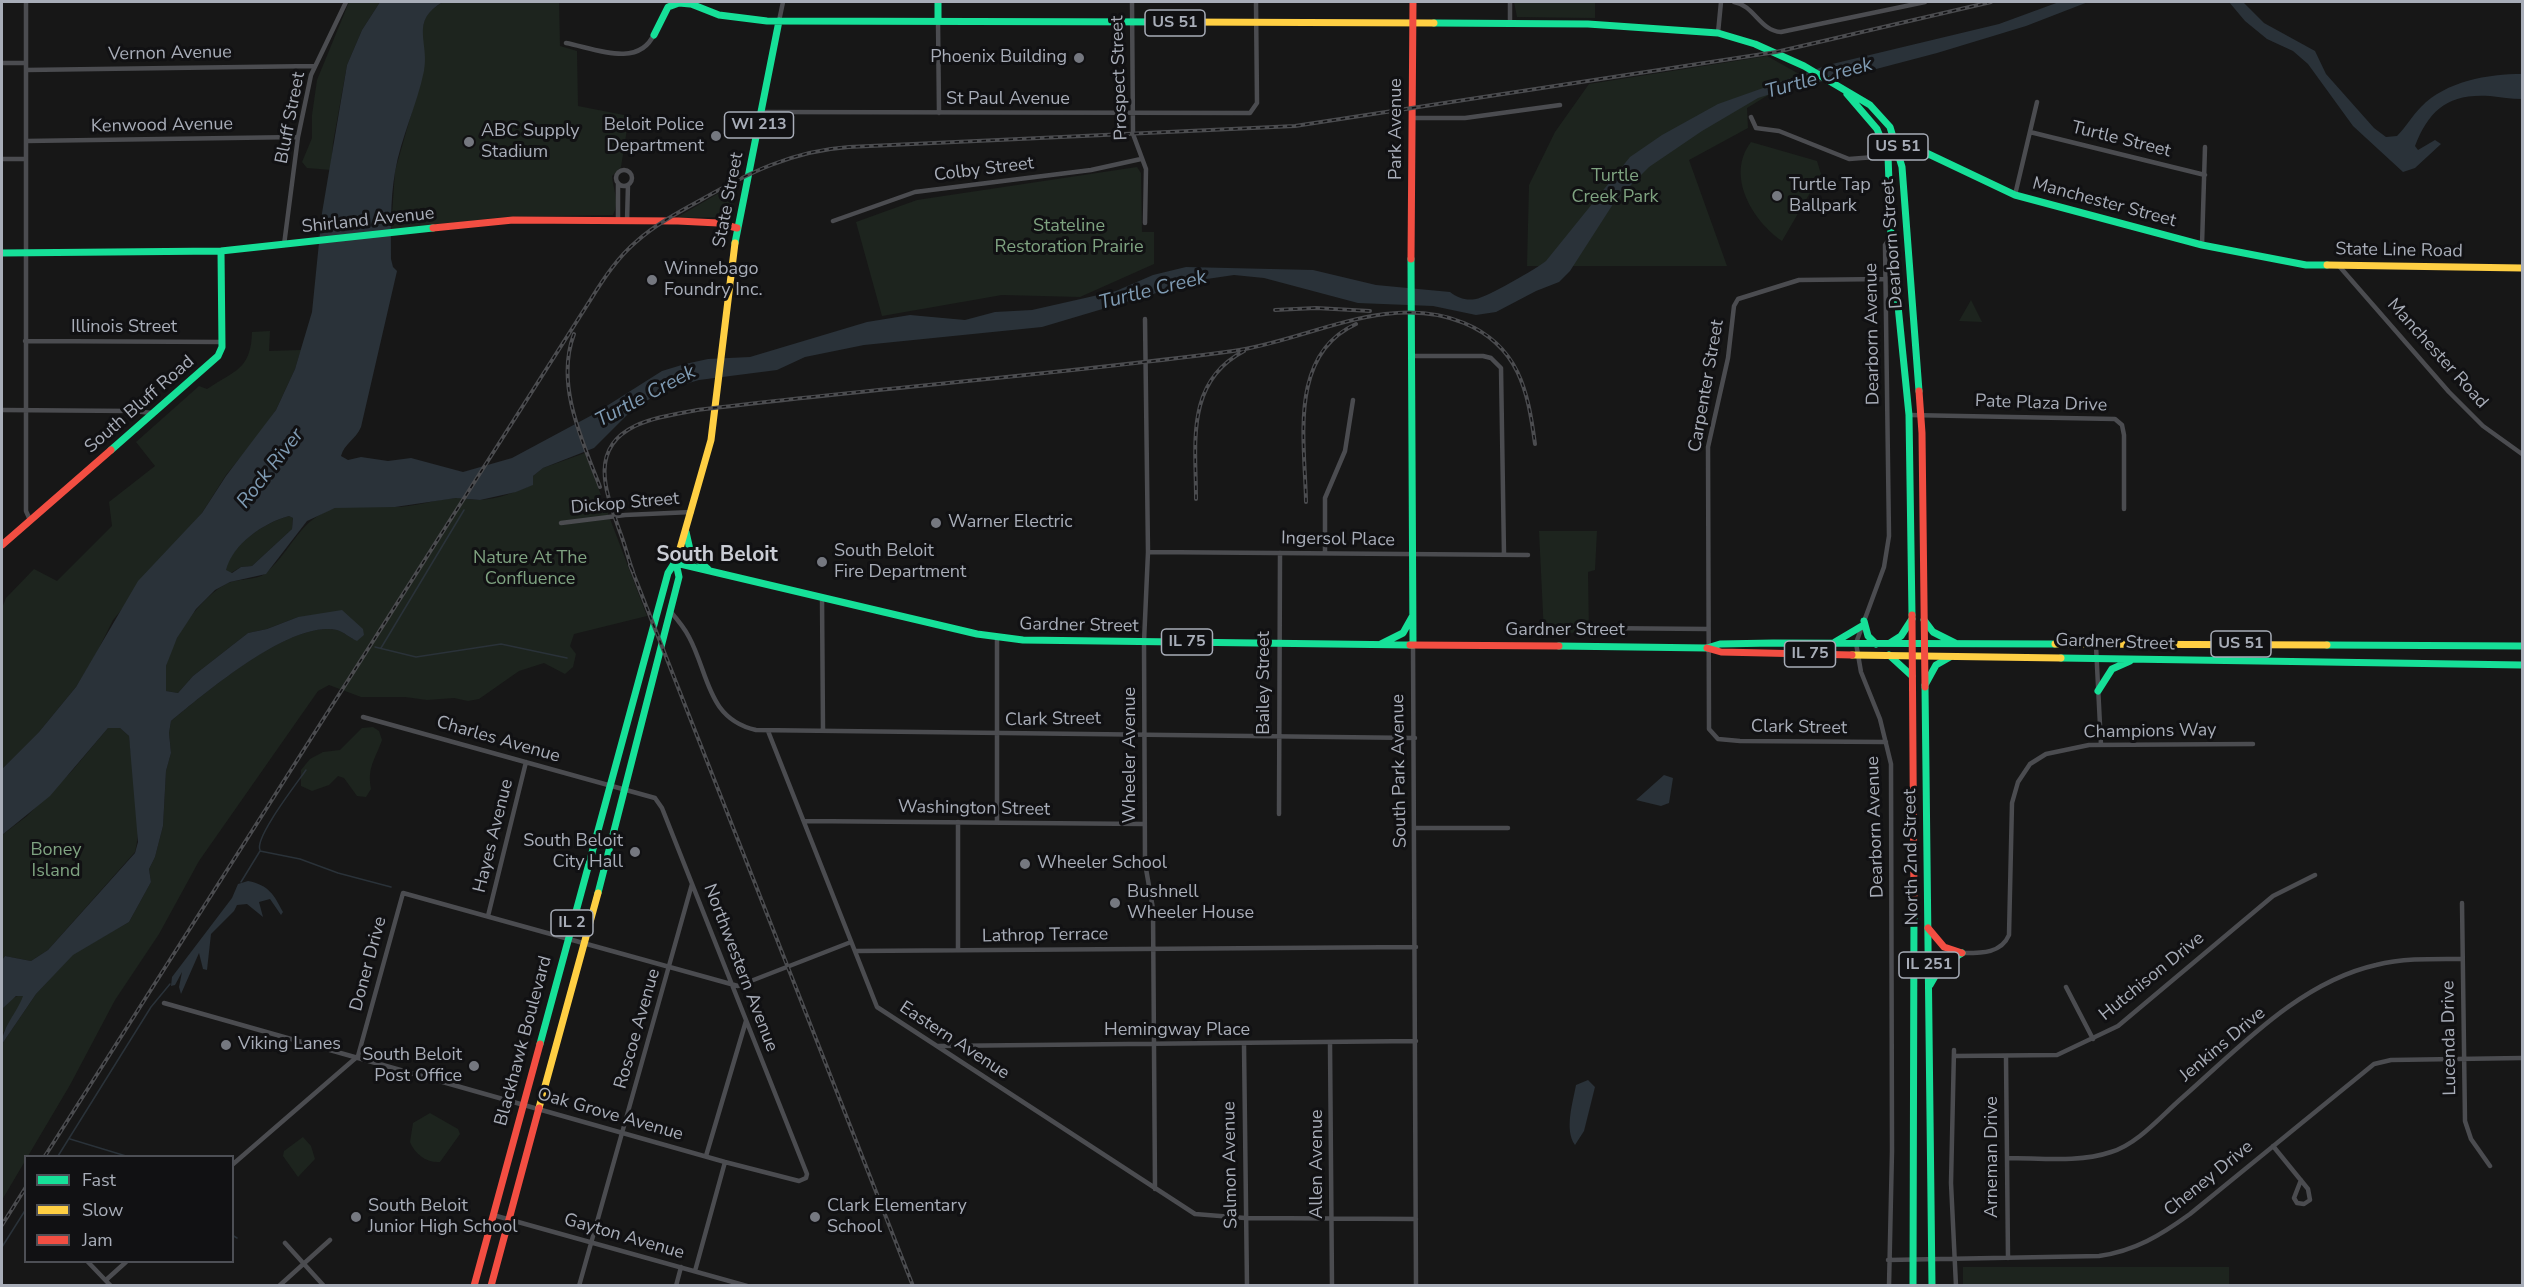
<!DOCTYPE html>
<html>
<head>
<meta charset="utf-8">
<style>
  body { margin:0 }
  #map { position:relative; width:2524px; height:1287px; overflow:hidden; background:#171717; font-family:"Nunito Sans",sans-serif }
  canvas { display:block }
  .frame { position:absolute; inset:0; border:3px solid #a8adb8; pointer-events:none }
  .legend { position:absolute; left:24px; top:1155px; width:210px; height:108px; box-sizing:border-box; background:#111113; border:2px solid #4d4f55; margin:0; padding:8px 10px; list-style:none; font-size:18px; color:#a8adb8 }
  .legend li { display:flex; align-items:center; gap:12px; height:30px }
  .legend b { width:30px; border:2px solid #4d4f55 }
</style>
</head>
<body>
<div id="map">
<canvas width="2524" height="1287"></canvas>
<div class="frame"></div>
<ul class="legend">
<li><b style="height:8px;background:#16e098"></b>Fast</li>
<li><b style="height:8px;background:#ffcf43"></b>Slow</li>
<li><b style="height:8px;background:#f24e42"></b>Jam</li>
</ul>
</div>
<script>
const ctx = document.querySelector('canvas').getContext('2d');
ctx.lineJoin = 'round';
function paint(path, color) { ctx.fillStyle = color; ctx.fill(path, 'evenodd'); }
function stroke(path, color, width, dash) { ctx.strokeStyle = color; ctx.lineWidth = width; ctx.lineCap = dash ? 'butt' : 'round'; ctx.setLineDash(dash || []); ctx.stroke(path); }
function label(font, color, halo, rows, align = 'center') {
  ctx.font = font + ' "Nunito Sans",sans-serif'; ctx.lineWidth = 6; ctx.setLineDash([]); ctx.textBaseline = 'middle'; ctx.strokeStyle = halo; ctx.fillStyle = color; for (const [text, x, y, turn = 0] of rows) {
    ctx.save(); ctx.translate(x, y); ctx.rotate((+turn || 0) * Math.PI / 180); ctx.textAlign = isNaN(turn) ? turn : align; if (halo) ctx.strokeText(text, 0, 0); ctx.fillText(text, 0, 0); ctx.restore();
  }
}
const green = new Path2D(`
  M349,2H380L362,30L347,65L333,143L331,170L307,168L302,162L312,138V115L317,80Z
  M443,2H559L560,46L577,51L578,106L629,116L621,167L612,176C613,189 620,202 613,215L504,217L391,230L395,171L424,69L421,36L425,18L431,10Z
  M1514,2H1595V18L1517,17Z
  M1767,56L1801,75L1747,108L1748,128L1689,160L1727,266H1527L1529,185L1555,132L1589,84Z
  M1751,142L1817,161L1821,174L1782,241C1753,221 1725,176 1751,142Z
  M1137,167L1141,173L1142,232H1154V264L1080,297L1002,295L882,316L856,222L917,200Z
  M738,182L732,211L728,217L676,218Z
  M1971,300L1982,322L1959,321Z
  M270,331L269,351L301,350L295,369L276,410L258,436L226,475L202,513L113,620L96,654L76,687L39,732L2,769V608L6,598L34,569L57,581L112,526L109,502L155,466L136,442L199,386L207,389C236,370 251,369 252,332Z
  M585,453L647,616L574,634L570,646L576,654L573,667L565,674L544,663L519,671L479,699L468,701L454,698L427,700L405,697H361L329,685L318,691L199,861L159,934L115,1000L70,1085L2,1200V1044L36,994L73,954L129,922L151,882L149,869L155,857L163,826L166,771L171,753L169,733L171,721C205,693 291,619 337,630C342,631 348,636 353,639L364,635L298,617L267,629L248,633L193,676L178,693L166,691C156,657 198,597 228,583C240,578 258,581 267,572C293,549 299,519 335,508C353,502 376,507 394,507C415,507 436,499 457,498C465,498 472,500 480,500C498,499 516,492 532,485L533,476L543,468Z
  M289,516L293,518L292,529L252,566L241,567L229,574L225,570C233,544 263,523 289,516Z
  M1539,531H1597L1595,570L1588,572L1589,632L1544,634Z
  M373,727L379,731L382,740C375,760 367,767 371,789L366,797L357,796L344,778L338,776L329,785L312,791L301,786V770L310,759L323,752L340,750L362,728Z
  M108,728H120L129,736C132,770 144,820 135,852L48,950L31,961L5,956L2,960V835L27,816L71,772Z
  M22,994L24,996L18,1012L2,1034V1009L11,999Z
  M430,1113L458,1129L460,1134L440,1162C426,1163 415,1154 410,1142L413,1123Z
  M303,1137L311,1146L315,1159L298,1177L283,1156L284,1151Z
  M1963,1267H2229V1285H1963Z`);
const water = new Path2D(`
  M380,2H443C409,21 430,43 424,71C417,105 401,137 395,172C390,201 391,230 391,259L393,267L397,271L361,427C356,439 344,444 341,456L348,460L361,457L388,461L411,458L463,472L512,458L594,414L662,371L685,364L708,359L750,357L867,322L910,315L965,320L995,312L1032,310L1116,291L1153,275L1186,267L1313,270L1376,285L1450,292C1458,298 1466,301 1476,299C1485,298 1538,268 1546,261L1630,157L1662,135L1718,104L1828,65L1999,24L2059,2H2088L2026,26L1937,53L1842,78L1799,85L1758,98L1702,131L1649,167L1615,201L1570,271L1559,282L1536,291L1496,312L1476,315L1433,306L1358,303L1264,278L1234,275L1200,280L1042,327L864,345L805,357L777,370L699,380L662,391L631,411L594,448L543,468L533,476V485L516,492L480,500L456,498L395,507L335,508L307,521L266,574L230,582L215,590L196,609L177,638L166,666V691L178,693L193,676L248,633L267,629L298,617L342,610L363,629L364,635L357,641C350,638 344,632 337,630C292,619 205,693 171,721L169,733L171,753L166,771L163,826L155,857L149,869L151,882L129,922L73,955L36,994L2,1044C2,1027 17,1013 23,996H16L2,1009V960L5,956L31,961L48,950L135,853L138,842L129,736L120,728H108L50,796L2,835V769L39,732L76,687L138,581L202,513L226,476L276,410L295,369L312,312L322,213L347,65L362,30ZM289,516L293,518L292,529L252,566L241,567L232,573L226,570C233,544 263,523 289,516Z
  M2229,2H2243L2264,23L2315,51L2326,74L2374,128L2386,137L2397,136C2406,127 2412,116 2421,107C2446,81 2488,74 2522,74V99C2511,99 2501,97 2490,96C2448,93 2429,110 2415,146L2418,150L2435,140L2441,144L2415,168L2403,172L2353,126L2308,64L2293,51L2267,39L2245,21Z
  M1664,775L1673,778L1669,803L1661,806L1636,800Z
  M248,881C269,885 274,895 283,912L281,915L270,899L259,902L263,917L247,904L237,905L234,911L211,934L207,970L203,969L199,953L181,994L179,987L182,972L175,985L171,986L172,977L232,898L238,884Z
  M1588,1080L1595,1087L1584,1131L1575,1145C1564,1130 1573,1102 1576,1085Z`);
const stream = new Path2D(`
  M375,647L416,657L501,644L567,658
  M381,648L464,510
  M260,850C254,838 297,783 306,770
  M241,882L260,851L300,859L338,873L391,887
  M70,1139L126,1156
  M58,1156L151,1007L170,984
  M232,1235L237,1238
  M2,1247L26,1209`);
const street = new Path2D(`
  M26,2V511L30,520
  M1132,2L1133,134L1146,169L1145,223
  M1734,2C1754,5 1760,31 1781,32L1925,2
  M779,21L783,2
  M938,21L939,113
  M1510,23V2
  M1718,33L1721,2
  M566,43C593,48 639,69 654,34
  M2,63H26
  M26,70L315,66
  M761,112L1250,113L1257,103L1256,2
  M1751,117L1756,128L1779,131L1849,159L1888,156
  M1413,118H1465L1560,105
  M2030,132L2205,175
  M26,141L298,137
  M2,159H26
  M616 178a8 8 0 1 1 16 0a8 8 0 1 1-16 0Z
  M2015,195L2037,102
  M618,221V183
  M627,221L628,185
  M833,221L915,192L1091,170L1141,159
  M284,245L298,137L311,75L346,2
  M2202,245L2205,147
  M2339,266L2449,392L2483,426L2522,454
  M1885,279L1799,280L1738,299L1734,306L1728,358L1708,447L1709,729L1718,739L1740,741L1886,742
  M1145,319L1148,552L1144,642L1145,863L1153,909L1155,1189
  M25,341L222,342
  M1412,356H1483L1491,358L1501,368L1504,555
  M2,410L132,411L153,413
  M1909,415L2115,419L2122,425L2124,435V509
  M561,523L625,515L692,512
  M1148,552L1528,555
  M1325,553V498L1345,451L1353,400
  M822,597L823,731
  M670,611C677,619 684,627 689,637C709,674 707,719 756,730L1415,738
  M1591,628L1708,629
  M1413,645L1416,1286
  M2096,646L2101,745
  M768,731L877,1007L1195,1214L1245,1218L1416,1219
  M1279,814L1280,553
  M804,821L1144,824
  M958,822V950
  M997,822V638
  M1416,828H1508
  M2462,903L2465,1121L2471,1139L2490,1166
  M488,916L526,762
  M855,951L1416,947
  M1962,953C1980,953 2001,954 2009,935L2012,803L2018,782L2030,764L2046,754L2089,745L2253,744
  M2066,987L2093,1039
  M164,1003L725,1162L799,1181L806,1178L807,1174L662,808L655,798L363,717
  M1330,1043L1332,1286
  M1244,1045L1247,1286
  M937,1046L1416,1041
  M1954,1050L1951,1183L1956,1286
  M1954,1056L2057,1055L2118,1026L2273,896L2315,875
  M2006,1057L2008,1258
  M2273,1146L2308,1189L2310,1200L2304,1204L2297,1203L2294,1198L2301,1180
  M706,1156L746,1021
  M2007,1158C2040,1158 2079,1163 2111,1152C2138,1144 2162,1115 2183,1097C2240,1047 2300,982 2376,965C2404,958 2434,959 2462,959
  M232,1165L358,1056L403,893L738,986L851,942
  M493,1215L747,1286
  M285,1243L324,1286
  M1888,1260L2099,1256C2135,1251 2161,1235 2190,1214L2374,1064L2391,1060L2522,1058
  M88,1262L111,1286
  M695,1271L725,1162
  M106,1280L126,1262
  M279,1286L330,1240
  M579,1286L692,884
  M676,1286L681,1267
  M1889,1286L1892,1151L1891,764L1880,719L1861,672L1856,643L1884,567L1889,536L1885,245L1890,238`);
const fast = new Path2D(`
  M686,2L719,15L767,21L1179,22
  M938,2V21
  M1434,23L1588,24L1718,33L1755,44L1804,66L1870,105L1890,127L1902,167L1919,391
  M654,35L668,7L679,3L690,4
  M1847,94L1877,129L1888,156L1891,236L1909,415L1912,615
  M1888,156L1899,149H1918L2015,195L2202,245L2306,265H2327
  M1897,157L1927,155
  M735,243L779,21
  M2,253L221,251L433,228
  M1411,259L1413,645
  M111,450L218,356L222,347L221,251
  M686,532L691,554L708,569
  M676,563L977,634L1023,640L1410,645
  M1924,620L1933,632L1955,643
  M1864,621L1868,636L1876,644
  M1835,642L1862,626
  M1890,643L1901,636L1912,619
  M1381,644L1403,633L1412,617
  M2327,645L2522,646
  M1559,646L1707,648L1720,644L1773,643L2055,644
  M1889,655L1912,676
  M2061,658L2522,665
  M1925,685L1936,665L1950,657
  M1925,687L1932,1286
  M2098,691L2112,669L2130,661
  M598,893L679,577L676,563
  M1930,985L1941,966L1962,953
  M540,1044L668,573L677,559
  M1913,1286L1914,903`);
const slow = new Path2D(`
  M1179,22L1434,23
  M2327,265L2522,268
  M677,559L711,440L735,243
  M2055,644L2327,645
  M1852,655L2061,658
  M539,1108L598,893`);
const jam = new Path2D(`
  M433,228L513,220L678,221L718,223L737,228
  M1411,259L1413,2
  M1919,391L1922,433L1925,687
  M2,545L111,450
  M1912,615L1914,903
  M1410,645L1559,646
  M1707,648L1721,652L1852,655
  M1928,928L1944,947L1962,953
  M474,1286L540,1044
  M491,1286L539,1108`);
const rail = new Path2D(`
  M1275,310L1316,308L1370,311
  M574,334C555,384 582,440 600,487
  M1196,499C1196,443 1185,382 1244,351
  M1306,502C1305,441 1288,355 1356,324
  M630,565L913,1286
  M633,572C628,558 625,545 620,532C607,495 587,449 635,426C654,417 677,414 697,410C875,388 1055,375 1233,351C1307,341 1388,291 1464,323C1519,346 1528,391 1535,444
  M45,1156L591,299C604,278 618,257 637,241C655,225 677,213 699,201C748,173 792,151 849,147L1295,126L1776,52L1991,2
  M2,1225L26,1187`);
const markers = [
  [1079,58,6,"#757880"],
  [716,136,6,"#757880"],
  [469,142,6,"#757880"],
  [1777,196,6,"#757880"],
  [652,280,6,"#757880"],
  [936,523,6,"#757880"],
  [822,562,6,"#757880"],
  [635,852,6,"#757880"],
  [1025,864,6,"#757880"],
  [1115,903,6,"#757880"],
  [226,1045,6,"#757880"],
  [474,1066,6,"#757880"],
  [356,1217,6,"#757880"],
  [815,1217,6,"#757880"]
];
const shields = [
  [1175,23,60],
  [759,125,69],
  [1898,147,60],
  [1187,642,51],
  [2241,644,60],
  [1810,654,51],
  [572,923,42],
  [1929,965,60]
];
const shieldNames = [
  ["US 51",1175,23],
  ["WI 213",759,125],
  ["US 51",1898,147],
  ["IL 75",1187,642],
  ["US 51",2241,644],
  ["IL 75",1810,654],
  ["IL 2",572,923],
  ["IL 251",1929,965]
];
const streetNames = [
  ["Vernon Avenue",170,54,-1],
  ["Prospect Street",1120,78,-92],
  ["St Paul Avenue",1008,100],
  ["Bluff Street",291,118,-79],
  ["Kenwood Avenue",162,126,-1],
  ["Park Avenue",1397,129,-90],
  ["Turtle Street",2121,140,14],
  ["Colby Street",984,170,-7],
  ["State Street",729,200,-79],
  ["Manchester Street",2104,203,15],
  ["Shirland Avenue",368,221,-6],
  ["Dearborn Street",1893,244,-94],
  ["State Line Road",2399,251,1],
  ["Illinois Street",124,328],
  ["Dearborn Avenue",1873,334,-91],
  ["Manchester Road",2437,354,48],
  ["Carpenter Street",1707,386,-80],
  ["Pate Plaza Drive",2041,404,2],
  ["South Bluff Road",140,405,-41],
  ["Dickop Street",625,504,-5],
  ["Ingersol Place",1338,540,1],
  ["Gardner Street",1079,626,1],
  ["Gardner Street",1565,631],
  ["Gardner Street",2115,643,2],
  ["Bailey Street",1265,683,-90],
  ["Clark Street",1053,720,-1],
  ["Clark Street",1799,728,1],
  ["Champions Way",2150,732,-1],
  ["Charles Avenue",498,740,16],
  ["Wheeler Avenue",1131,755,-90],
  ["South Park Avenue",1400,771,-91],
  ["Washington Street",974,809,1],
  ["Dearborn Avenue",1876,827,-92],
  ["Hayes Avenue",494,836,-76],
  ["North 2nd Street",1912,857,-91],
  ["Lathrop Terrace",1045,936,-1],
  ["Doner Drive",369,964,-75],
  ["Northwestern Avenue",740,968,69],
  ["Hutchison Drive",2152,977,-39],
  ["Roscoe Avenue",638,1029,-74],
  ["Hemingway Place",1177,1031],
  ["Lucenda Drive",2450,1038,-91],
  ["Blackhawk Boulevard",524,1041,-75],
  ["Eastern Avenue",954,1041,33],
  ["Jenkins Drive",2223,1045,-40],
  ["Oak Grove Avenue",610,1115,16],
  ["Arneman Drive",1993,1157,-90],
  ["Allen Avenue",1318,1164,-90],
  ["Salmon Avenue",1231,1165,-91],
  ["Cheney Drive",2209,1179,-39],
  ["Gayton Avenue",624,1237,16]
];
const poiNames = [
  ["Phoenix Building",1067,58,"right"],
  ["Beloit Police",704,126,"right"],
  ["Department",704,147,"right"],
  ["ABC Supply",481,132],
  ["Stadium",481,153],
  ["Turtle Tap",1789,186],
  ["Ballpark",1789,207],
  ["Winnebago",664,270],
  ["Foundry Inc.",664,291],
  ["Warner Electric",948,523],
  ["South Beloit",834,552],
  ["Fire Department",834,573],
  ["South Beloit",623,842,"right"],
  ["City Hall",623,863,"right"],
  ["Wheeler School",1037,864],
  ["Bushnell",1127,893],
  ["Wheeler House",1127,914],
  ["Viking Lanes",238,1045],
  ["South Beloit",462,1056,"right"],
  ["Post Office",462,1077,"right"],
  ["South Beloit",368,1207],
  ["Junior High School",368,1228],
  ["Clark Elementary",827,1207],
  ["School",827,1228]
];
const parkNames = [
  ["Turtle",1615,177],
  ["Creek Park",1615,198],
  ["Stateline",1069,227],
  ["Restoration Prairie",1069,248],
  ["Nature At The",530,559],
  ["Confluence",530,580],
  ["Boney",56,851],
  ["Island",56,872]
];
const waterNames = [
  ["Turtle Creek",1819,79,-15],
  ["Turtle Creek",1153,291,-14],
  ["Turtle Creek",646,397,-28],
  ["Rock River",271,469,-52]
];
const quarterNames = [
  ["South Beloit",717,556]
];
paint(green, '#1d241e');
paint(water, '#2a3239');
stroke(stream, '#2a3239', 1.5);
stroke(street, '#4b4c50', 4.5);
stroke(fast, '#16e098', 7);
stroke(slow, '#ffcf43', 7);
stroke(jam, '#f24e42', 7);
stroke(rail, '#4b4c4f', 4);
stroke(rail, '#111113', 1.5, [4.5]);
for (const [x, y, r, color] of markers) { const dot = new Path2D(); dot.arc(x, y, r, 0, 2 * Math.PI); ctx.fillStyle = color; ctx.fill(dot); stroke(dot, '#111113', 2); }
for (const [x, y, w] of shields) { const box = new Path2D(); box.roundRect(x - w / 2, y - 13, w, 26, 4.5); ctx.fillStyle = '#111113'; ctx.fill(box); stroke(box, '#a8adb8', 1.5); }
label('bold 16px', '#a8adb8', null, shieldNames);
label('18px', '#a8adb8', '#111113', streetNames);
label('18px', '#a8adb8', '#111113', poiNames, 'left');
label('18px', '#7fa381', '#111113', parkNames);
label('italic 20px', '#7f9bb3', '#111113', waterNames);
label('bold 21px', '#c9ccd4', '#111113', quarterNames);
</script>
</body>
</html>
